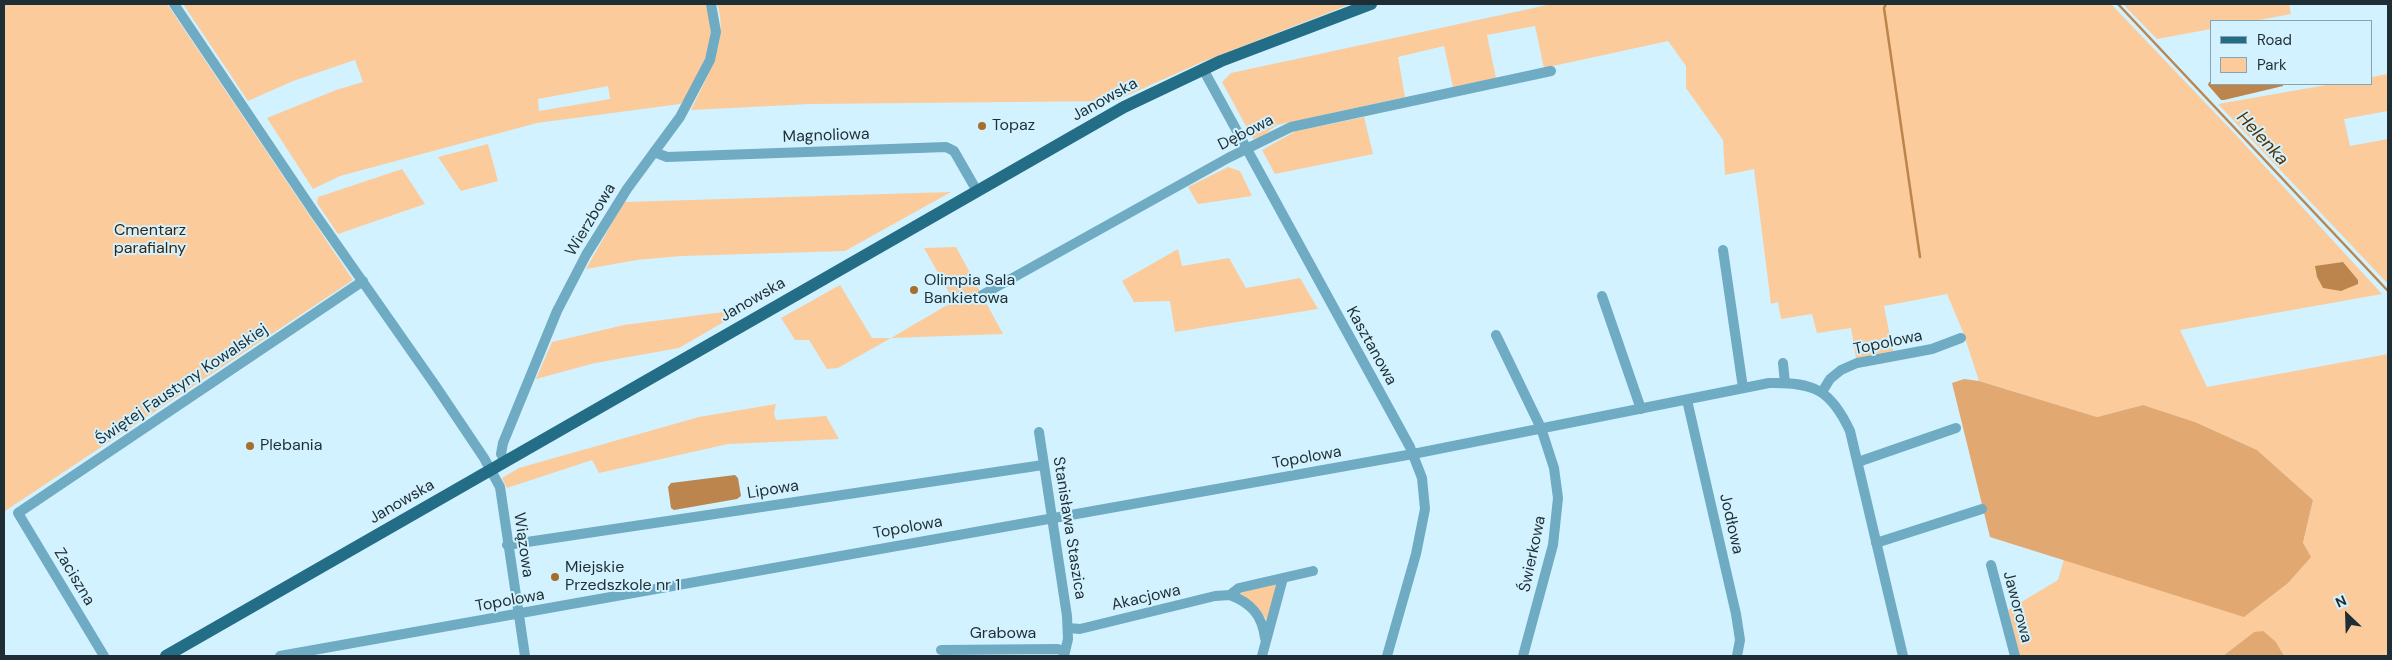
<!DOCTYPE html>
<html>
<head>
<meta charset="utf-8">
<style>
  body { margin:0 }
  #map { position:relative; width:2392px; height:660px; overflow:hidden; background:#d2f2ff; font-family:"DM Sans",sans-serif }
  canvas { display:block }
  .frame { position:absolute; inset:0; border:5px solid #1f2e35; pointer-events:none }
  .legend { position:absolute; left:2210px; top:20px; width:162px; height:65px; box-sizing:border-box; background:#d2f2ff; border:1px solid #8aa4ae; margin:0; padding:6px 9px; list-style:none; font-size:15px; color:#1f2e35 }
  .legend li { display:flex; align-items:center; gap:10px; height:25px }
  .legend b { width:25px; border:1px solid #8aa4ae }
  .north { position:absolute; left:2322px; top:590px; width:50px; height:50px; -webkit-text-stroke:4px #d2f2ff; paint-order:stroke; rotate:336deg; font-size:14px; font-weight:700; line-height:20px; text-align:center; color:#1f2e35 }
  .north::after { content:''; display:block; margin:auto; width:18px; height:22px; background:#1f2e35; clip-path:polygon(50% 0,100% 100%,50% 72%,0 100%) }
</style>
</head>
<body>
<div id="map">
<canvas width="2392" height="660"></canvas>
<div class="frame"></div>
<ul class="legend">
<li><b style="height:6px;background:#246d87"></b>Road</li>
<li><b style="height:14px;background:#fccb9b"></b>Park</li>
</ul>
<div class="north">N</div>
</div>
<script>
const ctx = document.querySelector('canvas').getContext('2d');
ctx.lineJoin = 'round';
function paint(path, color) { ctx.fillStyle = color; ctx.fill(path, 'evenodd'); }
function stroke(path, color, width, dash) { ctx.strokeStyle = color; ctx.lineWidth = width; ctx.lineCap = dash ? 'butt' : 'round'; ctx.setLineDash(dash || []); ctx.stroke(path); }
function label(font, color, halo, rows, align = 'center') {
  ctx.font = font + ' "DM Sans",sans-serif'; ctx.lineWidth = 4; ctx.setLineDash([]); ctx.textBaseline = 'middle'; ctx.strokeStyle = halo; ctx.fillStyle = color; for (const [text, x, y, turn = 0] of rows) {
    ctx.save(); ctx.translate(x, y); ctx.rotate((+turn || 0) * Math.PI / 180); ctx.textAlign = isNaN(turn) ? turn : align; if (halo) ctx.strokeText(text, 0, 0); ctx.fillText(text, 0, 0); ctx.restore();
  }
}
const green = new Path2D(`
  M4,4H167L353,280L5,511L4,516Z
  M183,4H707C718,46 704,62 686,98L680,104L537,123L340,176L313,189L267,118L336,90L363,82L355,60L293,81L248,101ZM608,86L610,99L539,111L538,99Z
  M717,4H1351L1202,62L1115,101L810,104L691,110C706,78 730,40 717,4Z
  M1552,4H2111L2235,134L2382,294L2180,330L2207,387L2388,354V656H2284L2276,642L2254,632L2223,656H2020L2008,610L2058,580L2064,559L2087,566L2303,544L2313,500L2257,450L2195,422L2143,405L2097,417L1979,381L1963,332L1947,294L1884,306L1893,351L1856,358L1851,328L1817,333L1812,314L1781,319L1778,302L1771,304L1754,169L1725,175L1723,140L1686,88V66L1668,41L1544,68L1535,26L1487,35L1496,78L1453,87L1444,46L1398,57L1405,97L1277,125L1261,137L1253,139L1222,82L1231,73Z
  M2123,4H2289L2291,14L2254,21H2211V29L2157,39Z
  M2388,74V111L2344,119L2350,146L2388,139V284L2218,104L2332,84H2371V77Z
  M1364,117L1373,154L1275,174L1262,150L1296,131Z
  M488,144L498,181L461,191L438,157Z
  M1228,167L1240,171L1252,196L1198,204L1188,187Z
  M402,169L425,204L338,234L317,203L318,197Z
  M951,192L845,251L681,256L637,260L586,269L624,202Z
  M956,247L1003,334L891,338L838,368L827,369L809,340H795L781,318L840,285L872,338H891L954,301L924,248Z
  M1178,249L1182,266L1229,258L1246,288L1300,278L1318,309L1175,332L1170,301L1134,302L1122,281Z
  M746,309L679,348L595,363L536,379L552,342L624,325Z
  M776,404L774,413L776,420L826,416L839,439L728,444L599,473L592,460L507,488L502,478L519,468L699,417Z
  M1277,583L1267,620L1253,603L1240,593Z`);
const forest = new Path2D(`
  M1964,379L1979,381L2097,417L2143,405L2195,422L2257,450L2313,500L2303,543L2311,557L2288,583L2244,617L1990,537L1952,383Z
  M2263,631L2276,642L2284,656H2223L2254,632Z`);
const water = new Path2D(`
  M2209,82L2283,84V86L2224,100H2221L2208,85Z
  M2343,262L2358,280V284L2341,291L2323,288L2317,277L2315,266Z
  M735,475L738,478L741,496L737,499L674,510L671,508L668,487L671,483Z`);
const stream = new Path2D(`
  M1886,4L1884,8L1920,257
  M2118,4L2388,291`);
const minor = new Path2D(`
  M174,4L316,215L435,385L484,458L500,487L525,656
  M1203,69L1410,447L1422,478L1425,509L1416,554L1387,656
  M654,152L667,157L946,147L954,151L977,191
  M1723,250L1743,388
  M982,295L1228,158L1291,127L1551,71
  M1602,296L1641,409
  M1496,335L1541,428L1554,468L1558,498L1553,545L1523,656
  M1783,363L1785,383
  M1822,392L1830,379L1841,370L1857,363L1932,349L1961,338
  M1687,400L1736,614L1740,640L1737,656
  M1039,432L1067,616L1068,639L1064,656
  M505,461L501,454L503,443L557,311L586,255L627,189L680,117L710,60L716,32L711,4
  M1858,462L1956,428
  M1876,543L1982,509
  M507,545L1043,465
  M1991,565L2015,656
  M1230,595C1251,603 1262,615 1265,638
  M1069,628L1080,629L1215,596L1230,595L1239,588L1313,571
  M941,650L1058,649L1065,652
  M104,656L18,513L363,281
  M280,656L1413,454L1769,383C1814,382 1831,390 1850,431L1903,656
  M1262,656L1283,578`);
const major = new Path2D(`
  M166,656L1124,107L1221,61L1371,4`);
const markers = [
  [982,126,5,"#a76d2c"],
  [914,290,5,"#a76d2c"],
  [250,446,5,"#a76d2c"],
  [555,577,5,"#a76d2c"]
];
const streetNames = [
  ["Janowska",1105,100,-29],
  ["Dębowa",1246,133,-27],
  ["Magnoliowa",826,136,-2],
  ["Wierzbowa",591,220,-59],
  ["Janowska",753,300,-30],
  ["Topolowa",1888,343,-12],
  ["Kasztanowa",1371,346,61],
  ["Świętej Faustyny Kowalskiej",182,385,-34],
  ["Topolowa",1307,458,-10],
  ["Lipowa",773,490,-9],
  ["Janowska",402,502,-30],
  ["Jodłowa",1731,524,77],
  ["Topolowa",908,528,-10],
  ["Stanisława Staszica",1069,528,81],
  ["Wiązowa",523,545,82],
  ["Świerkowa",1533,554,-78],
  ["Zaciszna",74,577,59],
  ["Akacjowa",1146,598,-13],
  ["Topolowa",510,601,-10],
  ["Jaworowa",2017,607,75],
  ["Grabowa",1003,634]
];
const poiNames = [
  ["Topaz",992,126],
  ["Olimpia Sala",924,281],
  ["Bankietowa",924,299],
  ["Plebania",260,446],
  ["Miejskie",565,568],
  ["Przedszkole nr 1",565,586]
];
const parkNames = [
  ["Cmentarz",150,231],
  ["parafialny",150,249]
];
const waterNames = [
  ["Helenka",2262,139,47]
];
paint(green, '#fccb9b');
paint(forest, '#e1a971');
paint(water, '#bb854d');
stroke(stream, '#bb854d', 2.5);
stroke(minor, '#6fabc3', 10);
stroke(major, '#246d87', 12);
for (const [x, y, r, color] of markers) { const dot = new Path2D(); dot.arc(x, y, r, 0, 2 * Math.PI); ctx.fillStyle = color; ctx.fill(dot); stroke(dot, '#d2f2ff', 2); }
label('16px', '#1f2e35', '#d2f2ff', streetNames);
label('16px', '#1f2e35', '#d2f2ff', poiNames, 'left');
label('16px', '#3c250c', '#d2f2ff', parkNames);
label('italic 18px', '#553101', '#d2f2ff', waterNames);
</script>
</body>
</html>
